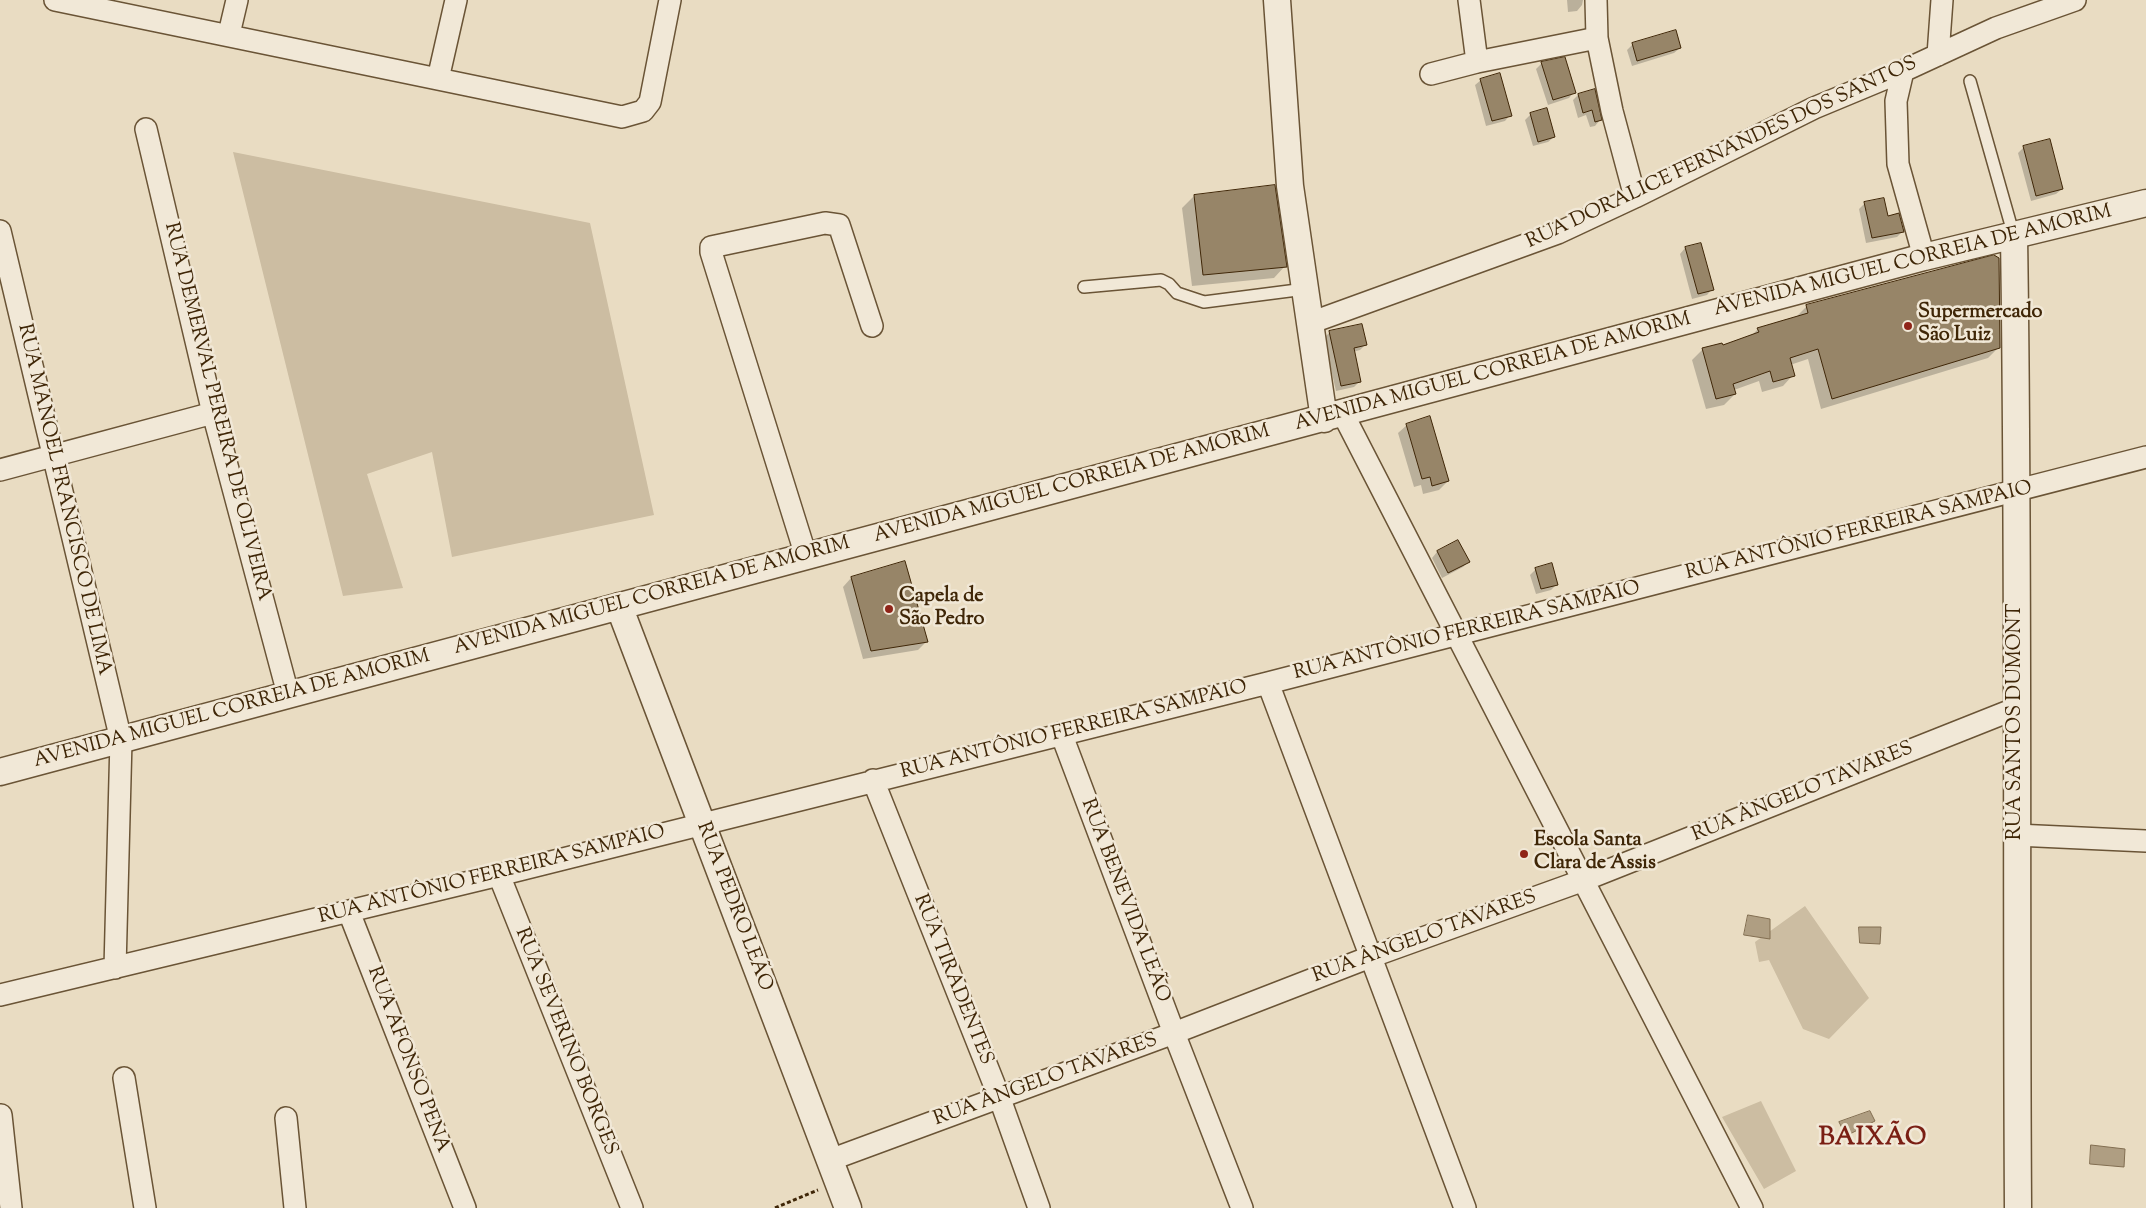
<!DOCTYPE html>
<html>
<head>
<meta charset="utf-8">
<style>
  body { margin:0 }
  canvas { display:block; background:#e9dcc2 }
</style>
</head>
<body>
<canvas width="2146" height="1208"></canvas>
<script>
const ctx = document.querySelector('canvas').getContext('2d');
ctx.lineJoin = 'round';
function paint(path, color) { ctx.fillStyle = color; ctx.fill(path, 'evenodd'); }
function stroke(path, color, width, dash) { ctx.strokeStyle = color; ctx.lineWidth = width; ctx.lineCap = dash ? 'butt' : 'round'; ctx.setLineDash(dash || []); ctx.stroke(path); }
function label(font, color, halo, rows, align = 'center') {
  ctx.font = font + ' "Sorts Mill Goudy",serif'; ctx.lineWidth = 5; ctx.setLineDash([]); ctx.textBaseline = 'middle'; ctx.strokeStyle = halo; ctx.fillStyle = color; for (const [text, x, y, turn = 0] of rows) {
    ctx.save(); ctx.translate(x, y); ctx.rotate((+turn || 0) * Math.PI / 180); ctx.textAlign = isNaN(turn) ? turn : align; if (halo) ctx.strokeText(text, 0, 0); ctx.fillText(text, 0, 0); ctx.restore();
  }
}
const green = new Path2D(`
  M233,152L590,223L654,515L452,557L432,452L367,474L403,588L343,596Z
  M1805,906L1869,998L1829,1039L1803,1029L1769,960L1759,962L1755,942Z
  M1761,1101L1796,1171L1764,1189L1722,1117Z`);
const water = new Path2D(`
  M1748,915L1770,919V939L1744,935Z
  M1859,927H1881L1880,944L1860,943Z
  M1870,1111L1875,1121L1846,1136L1839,1122Z
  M2091,1145L2125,1149L2124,1167L2090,1164Z`);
const shadow = new Path2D(`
  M1567,0H1583L1582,5L1577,11L1568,12Z
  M1633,44L1680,48L1674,53L1632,66L1627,50Z
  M1542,63L1574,92L1569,98L1548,105L1536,69Z
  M1481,80L1510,115L1505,121L1486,126L1475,85Z
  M1594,90L1600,120L1595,126L1590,127L1586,115L1578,118L1573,100L1578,95Z
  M1531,114L1554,137L1548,142L1533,146L1525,120Z
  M2024,147L2062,189L2056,194L2031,201L2018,153Z
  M1194,196L1285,266L1274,278L1192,286L1182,208Z
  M1865,203L1903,231L1897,237L1866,243L1859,209Z
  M1700,244L1712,289L1707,295L1692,299L1680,254L1685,248Z
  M1807,306L1999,347L1988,358L1821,409L1808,359L1790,365L1793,375L1783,386L1762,392L1759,381L1734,390L1735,394L1724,405L1706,409L1692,360L1703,349L1722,347L1751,336L1758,329L1796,317Z
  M1330,332L1365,345L1360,350L1353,352L1360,381L1354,387L1336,391L1324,338Z
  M1407,425L1448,481L1439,490L1423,494L1421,485L1414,487L1398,433Z
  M1458,541L1468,562L1463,567L1442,578L1432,558L1437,552Z
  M1536,569L1557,584L1551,590L1536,594L1530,575Z
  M851,578L927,641L918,650L863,659L843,587Z`);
const building = new Path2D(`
  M1676,30L1681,48L1637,61L1632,43Z
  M1565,57L1576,93L1553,100L1541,62Z
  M1500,73L1512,116L1492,121L1480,79Z
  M1595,89L1602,120L1595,122L1592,110L1583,113L1578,94Z
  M1547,108L1555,137L1538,142L1530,113Z
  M2050,139L2063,189L2036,196L2023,146Z
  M1275,185L1287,267L1203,275L1194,195Z
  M1884,198L1888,216L1899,213L1904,232L1872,238L1864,202Z
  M1701,243L1714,290L1698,294L1685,247Z
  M1994,255L1999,258L2000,348L1832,399L1818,349L1790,358L1795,376L1773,382L1770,371L1733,384L1736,394L1716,399L1702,348L1722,343L1723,345L1759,332L1757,328L1808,313L1806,305Z
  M1362,324L1367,345L1354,348L1361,382L1341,386L1329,331Z
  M1430,416L1449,481L1432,486L1430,477L1422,479L1406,424Z
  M1458,540L1470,562L1448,573L1437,551Z
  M905,561L928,642L871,651L851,577Z
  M1552,563L1558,585L1541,589L1535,568Z`);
const path = new Path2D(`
  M775,1208L818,1190`);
const service = new Path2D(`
  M1970,81L2014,236
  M1084,287L1161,280L1169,284L1177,293L1204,302L1305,289`);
const minor = new Path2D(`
  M55,0L622,117L643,111L650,102L670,0
  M1469,0L1477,62
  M1596,0L1597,38L1612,111L1635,197
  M229,34L237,0
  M1938,55L1942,0
  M1903,71L1896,101L1898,164L1924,257
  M1431,74L1477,62L1597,38
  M438,79L456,0
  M146,129L213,413L288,694
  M0,231L121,740L115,968
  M1310,323L1558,233L1635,197L1814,108L1903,71L1996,28L2075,0
  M1343,414L1752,1208
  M0,470L213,413
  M806,556L711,252V247L825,223L839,225L872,326
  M1268,683L1465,1208
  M1061,733L1174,1033L1242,1208
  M873,780L1000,1099L1039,1208
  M2016,835L2146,841
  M499,875L632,1208
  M349,912L465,1208
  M0,995L499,875L1268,683L2146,457
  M124,1078L145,1208
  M1,1115L11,1208
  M286,1118L295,1208
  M830,1160L1174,1033L1370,957L1584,880L2017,708`);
const tertiary = new Path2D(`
  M1277,0L1290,186L1324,419
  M2014,236C2019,560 2016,884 2018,1208
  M619,606L848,1208
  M0,772L1924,257L2146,203`);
const markers = [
  [1908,326,5,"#8f2418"],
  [889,609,5,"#8f2418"],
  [1524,854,5,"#8f2418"]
];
const streetNames = [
  ["RUA DORALICE FERNANDES DOS SANTOS",1722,154,-25],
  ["AVENIDA MIGUEL CORREIA DE AMORIM",1913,262,-14],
  ["AVENIDA MIGUEL CORREIA DE AMORIM",1493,373,-15],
  ["RUA DEMERVAL PEREIRA DE OLIVEIRA",216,412,76],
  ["AVENIDA MIGUEL CORREIA DE AMORIM",1072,485,-15],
  ["RUA MANOEL FRANCISCO DE LIMA",63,500,77],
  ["RUA ANTÔNIO FERREIRA SAMPAIO",1859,532,-14],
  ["AVENIDA MIGUEL CORREIA DE AMORIM",652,597,-15],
  ["RUA ANTÔNIO FERREIRA SAMPAIO",1467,632,-14],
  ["AVENIDA MIGUEL CORREIA DE AMORIM",232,710,-15],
  ["RUA SANTOS DUMONT",2017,722,-90],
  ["RUA ANTÔNIO FERREIRA SAMPAIO",1074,731,-14],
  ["RUA ÂNGELO TAVARES",1803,793,-22],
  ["RUA ANTÔNIO FERREIRA SAMPAIO",492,876,-14],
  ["RUA BENEVIDA LEÃO",1124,901,69],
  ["RUA PEDRO LEÃO",733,907,69],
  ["RUA ÂNGELO TAVARES",1425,938,-20],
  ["RUA TIRADENTES",952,980,68],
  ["RUA SEVERINO BORGES",565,1042,68],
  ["RUA AFONSO PENA",407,1060,69],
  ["RUA ÂNGELO TAVARES",1046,1081,-20]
];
const poiNames = [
  ["Supermercado",1918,314],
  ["São Luiz",1918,337],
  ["Capela de",899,598],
  ["São Pedro",899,621],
  ["Escola Santa",1534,842],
  ["Clara de Assis",1534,865]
];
const districtNames = [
  ["BAIXÃO",1873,1140]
];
paint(green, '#ccbda2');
paint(water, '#af9e82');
stroke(water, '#826e51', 1);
paint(shadow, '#0003');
paint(building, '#978568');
stroke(building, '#3f2607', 1);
stroke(service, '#6a5436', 14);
stroke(minor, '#6a5436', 24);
stroke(tertiary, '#6a5436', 29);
stroke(path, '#3f2607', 3, [4, 2.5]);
stroke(service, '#f1e8d7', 11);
stroke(minor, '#f1e8d7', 21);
stroke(tertiary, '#f1e8d7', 26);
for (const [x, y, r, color] of markers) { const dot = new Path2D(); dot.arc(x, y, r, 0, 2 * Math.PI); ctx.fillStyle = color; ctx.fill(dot); stroke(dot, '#f1e8d7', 2); }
label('20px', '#3f2607', '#f1e8d7', streetNames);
label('bold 20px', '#3f2607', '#f1e8d7', poiNames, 'left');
ctx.letterSpacing = '1px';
label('bold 25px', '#7a1f14', '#f1e8d7', districtNames);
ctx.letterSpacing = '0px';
</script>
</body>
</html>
